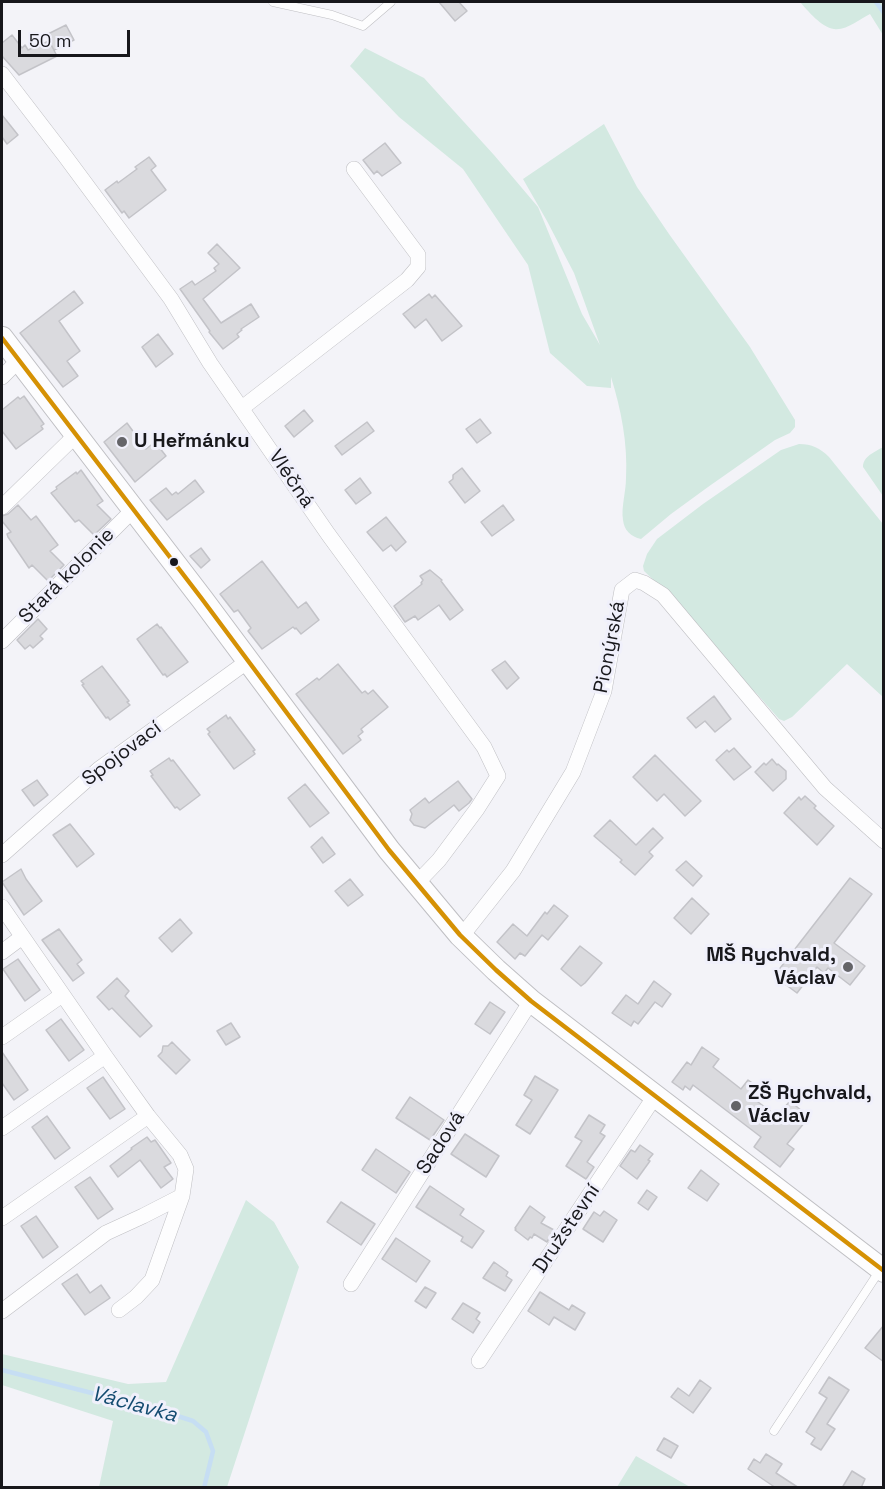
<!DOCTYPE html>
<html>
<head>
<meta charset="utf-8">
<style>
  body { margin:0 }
  #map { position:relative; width:885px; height:1489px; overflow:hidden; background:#f3f3f8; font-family:"Space Grotesk",sans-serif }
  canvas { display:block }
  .frame { position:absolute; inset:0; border:3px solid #17171b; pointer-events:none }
  .scale { position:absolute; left:18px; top:30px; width:112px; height:27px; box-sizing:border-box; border:3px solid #17171b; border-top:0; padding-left:8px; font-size:18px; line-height:21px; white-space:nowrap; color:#17171b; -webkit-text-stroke:4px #f0f0fb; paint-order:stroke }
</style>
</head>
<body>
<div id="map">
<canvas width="885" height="1489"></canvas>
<div class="frame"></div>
<div class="scale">50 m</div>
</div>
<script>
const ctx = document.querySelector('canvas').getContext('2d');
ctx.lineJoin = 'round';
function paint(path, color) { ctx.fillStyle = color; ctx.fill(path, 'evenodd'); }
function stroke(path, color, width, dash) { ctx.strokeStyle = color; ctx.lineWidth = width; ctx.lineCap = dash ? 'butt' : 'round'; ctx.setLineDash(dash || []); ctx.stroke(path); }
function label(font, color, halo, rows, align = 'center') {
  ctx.font = font + ' "Space Grotesk",sans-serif'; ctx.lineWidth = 6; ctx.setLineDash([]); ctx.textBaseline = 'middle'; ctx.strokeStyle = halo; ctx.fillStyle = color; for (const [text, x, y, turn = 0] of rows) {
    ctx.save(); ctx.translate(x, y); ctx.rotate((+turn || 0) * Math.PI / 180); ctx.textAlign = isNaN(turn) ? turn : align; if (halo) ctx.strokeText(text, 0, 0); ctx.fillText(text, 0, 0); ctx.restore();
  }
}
const green = new Path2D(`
  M800,2H883V35L870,14C860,19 846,31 834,29C821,27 808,11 800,2Z
  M365,48L424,78L494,155L538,207L582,314L600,345L574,273L547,221L523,179L604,124L637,187L669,234L750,347L795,420V427L790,433L775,440L708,487L671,514L641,539C631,537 624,530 623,520C621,507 626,492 626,478C628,444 621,409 611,377V388L587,386L550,353L528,265L463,169L399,117L350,66Z
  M799,444C812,444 820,448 829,457L883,524V697L847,664L792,717L784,721L779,719L757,694L735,675L665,591L644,571L643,566L647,554L657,539L703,504L781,450Z
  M883,447V496L863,467C863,456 875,452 883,447Z
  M246,1200L274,1222L299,1267L227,1487H99L113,1421L2,1385V1354L128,1384L166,1382Z
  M636,1456L690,1487H617Z`);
const stream = new Path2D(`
  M876,2L884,13
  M2,1370L162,1411L193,1421L206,1432L213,1451L204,1488`);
const building = new Path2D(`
  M439,2H459L467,11L455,21Z
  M66,25L74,40L54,50L46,35Z
  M12,35L22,48L25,45L28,50L49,41L57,56L19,75L2,56V43Z
  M2,115L18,135L7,144L2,137Z
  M385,143L401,163L382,176L377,171L374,174L363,160Z
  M149,157L156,166L151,170L166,190L129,218L124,211L122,213L105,190L117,181L118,183L137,169L135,167Z
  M217,244L240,268L203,299L221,323L251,304L259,317L241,329L242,330L237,334L239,337L223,349L209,332L210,331L180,289L192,281L195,285L216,271L214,268L219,264L208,253Z
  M74,291L83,303L59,321L80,351L67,361L78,376L63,387L20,333Z
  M429,294L432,298L435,295L462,326L442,341L426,319L415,328L403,314Z
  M158,334L173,354L156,367L142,347Z
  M24,396L44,424L41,426L43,429L16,449L2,431V410L18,397L20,399Z
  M304,410L313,421L294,437L285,426Z
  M480,419L491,433L477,443L466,429Z
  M367,422L374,431L342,455L335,446Z
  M127,423L146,449L155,442L166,456L135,482L104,442Z
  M462,468L480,491L465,503L449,482L453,479V475Z
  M81,470L103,501L97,505L111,519L94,535L79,520L75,522L51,493L57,489L56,487L76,472L77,474Z
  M360,478L371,493L356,504L345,490Z
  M195,480L204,492L167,520L150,500L166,488L172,495L176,492L178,494Z
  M18,505L31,520L36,516L58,545L50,551L64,565L48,581L32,565L29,568L8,537L7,534L11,532L2,521V516L8,514Z
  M503,505L514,520L492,536L481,522Z
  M386,517L406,542L396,551L391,545L383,551L367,532Z
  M201,548L210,560L201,568L190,556Z
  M262,561L298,608L306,602L319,620L301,634L296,628L295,629L293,627L262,649L248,631L251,628L238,610L234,612L220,594Z
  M430,570L442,580L441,581L463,610L450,620L439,605L418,620L415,616L405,622L394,606L422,584L421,583L423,580L420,576Z
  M38,619L47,629L40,636L43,639L33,648L30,645L25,649L17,640Z
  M157,624L160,628L161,627L188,662L167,677L165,674L163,675L137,639Z
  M505,661L519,678L507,689L492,670Z
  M338,664L362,693L365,691L368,694L373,690L388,707L361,729L363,732L358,736L361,740L343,754L296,694L317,678L319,680Z
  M102,666L129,701L127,702L130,705L110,720L108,717L106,718L82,685L84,684L81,681Z
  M714,696L731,719L715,732L705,721L696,728L687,718Z
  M226,715L228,719L230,717L255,750L253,751L255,754L234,769L208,734L210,732L207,729Z
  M734,748L751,767L734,780L716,760L727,750L729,752Z
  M655,755L701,801L685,816L664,794L657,801L633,777Z
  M169,758L171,761L173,760L200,795L180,810L177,807L175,808L151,776L153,775L150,771Z
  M772,759L777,765L778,764L786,771V779L773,791L755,772L764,763L766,765Z
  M37,780L48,795L34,806L22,790Z
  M458,781L472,799L469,803L459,811L454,805L425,828L414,825L410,820L412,814L410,810L425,798L429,803Z
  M305,784L329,813L310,827L288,798Z
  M805,796L816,806L814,808L834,826L817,845L784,813L799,797L801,800Z
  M610,820L636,845L653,828L663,838L649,852L653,856L635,875L620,862L622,860L594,836Z
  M70,824L94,854L77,867L53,835Z
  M322,837L335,854L323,863L311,847Z
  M686,861L702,876L693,886L676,870Z
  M21,869L26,879L42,901L24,915L2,882Z
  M850,878L872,894L834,943L865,966L850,985L828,968L824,973L817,967L797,993L774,976Z
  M350,879L363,895L348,906L335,891Z
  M692,898L709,914L691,934L674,918Z
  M554,905L568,916L548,940L542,935L525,956L520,953L515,959L497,942L513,924L527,936L545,912L547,914Z
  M180,919L192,933L172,952L159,938Z
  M59,929L82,960L77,964L84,973L73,981L42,940Z
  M580,946L602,963L585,983L581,986L561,969Z
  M18,959L40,990L25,1001L3,969Z
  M117,978L129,991L125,996L152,1026L140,1037L112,1008L109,1010L97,997Z
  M654,981L671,994L662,1007L655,1002L638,1024L634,1021L631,1026L612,1013L626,995L638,1004Z
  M490,1002L505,1012L490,1034L475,1024Z
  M61,1019L84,1050L69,1061L46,1030Z
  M231,1023L240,1037L226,1045L217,1031Z
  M172,1042L190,1060L176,1074L158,1056L162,1052L163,1046H168Z
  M702,1047L719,1059L713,1067L741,1089L748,1080L761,1089L754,1099L777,1116L790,1101L809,1117L787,1144L794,1149L780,1167L754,1147L761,1137L693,1085L690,1090L685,1086L683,1090L672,1082L687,1062L691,1065Z
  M2,1052L28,1090L14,1100L2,1083Z
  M535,1076L558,1090L530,1134L516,1125L532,1100L524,1095Z
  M103,1077L125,1109L110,1119L87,1088Z
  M410,1097L444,1120L430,1140L396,1118Z
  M589,1115L605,1125L600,1133L605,1136L587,1162L594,1167L586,1179L566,1166L582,1141L575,1137Z
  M47,1116L70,1148L55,1159L32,1127Z
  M465,1134L499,1156L486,1177L451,1154Z
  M147,1137L151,1142L155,1140L171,1163L164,1167L173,1179L161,1188L140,1160L118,1177L110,1166L132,1149L131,1148Z
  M640,1145L653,1154L648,1160L650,1161L637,1179L620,1166L631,1150L635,1152Z
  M376,1149L410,1172L396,1193L362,1170Z
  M701,1170L719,1184L707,1201L688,1188Z
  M90,1177L113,1209L98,1219L75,1187Z
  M430,1186L464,1209L460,1215L484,1231L472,1248L461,1241L463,1237L416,1207Z
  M647,1190L657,1197L648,1210L638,1203Z
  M341,1202L375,1224L361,1245L327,1222Z
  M530,1206L545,1217L541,1223L554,1230L547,1242L534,1234L532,1238L530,1237L528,1240L515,1230L516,1229L515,1228Z
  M604,1211L617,1220L603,1242L583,1229L594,1212L600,1216Z
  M36,1216L58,1247L43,1258L21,1226Z
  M396,1238L430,1261L416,1282L382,1259Z
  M494,1262L508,1272L506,1276L512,1280L505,1291L483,1278Z
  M77,1274L90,1293L101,1285L110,1298L85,1315L62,1284Z
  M425,1287L436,1293L426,1308L415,1301Z
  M540,1292L569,1310L572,1305L585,1313L575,1330L554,1317L549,1325L528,1311Z
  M463,1303L480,1313L476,1319L480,1322L473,1333L452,1319Z
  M884,1325V1362L865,1348Z
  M829,1377L849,1390L827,1424L835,1429L821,1450L811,1444L815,1438L806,1432L827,1398L819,1393Z
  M700,1380L711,1388L693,1413L671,1397L678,1388L689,1396Z
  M664,1438L678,1446L671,1458L657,1450Z
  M766,1454L782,1464L776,1473L799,1488H776L748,1469L754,1459L760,1463Z
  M852,1471L865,1479L861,1488H842Z`);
const lane = new Path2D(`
  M273,2L332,15L363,26L391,2
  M774,1431L880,1270`);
const street = new Path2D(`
  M2,74L65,156L171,299L210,363L328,534L484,747L498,776L477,809L439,860L416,884
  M2,377L19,360
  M242,408L407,280L418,267V255L354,169
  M2,507L76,435
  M2,641L133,510
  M2,855L99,769L248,661
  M2,907L105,1056L148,1116L180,1155L186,1169L182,1196L143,1216L106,1233L2,1311
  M460,935L468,928L513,871L573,772L604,691L622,590L635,580L644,583L663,595L825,788L884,841
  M2,952L22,937
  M2,1037L62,995
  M2,1128L105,1056
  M2,1218L148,1116
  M351,1284L531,1001
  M119,1310L136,1297L152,1280L182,1196
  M479,1361L655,1096`);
const secondary = new Path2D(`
  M2,338L202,599L389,850L460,935L496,970L531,1001L884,1271`);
const bus1 = new Path2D(`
  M2,338L202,599L389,850L460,935L496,970L531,1001L884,1271`);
const markers = [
  [122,442,6,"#646468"],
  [174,562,5,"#17171b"],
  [848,967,6,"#646468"],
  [736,1106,6,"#646468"]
];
const poiNames = [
  ["U Heřmánku",134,442],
  ["MŠ Rychvald,",836,956,"right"],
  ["Václav",836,979,"right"],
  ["ZŠ Rychvald,",748,1094],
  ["Václav",748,1117]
];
const streetNames = [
  ["Vléčná",291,479,56],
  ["Stará kolonie",67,576,-45],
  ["Pionýrská",610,647,-79],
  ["Spojovací",122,754,-37],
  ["Sadová",441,1143,-57],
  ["Družstevní",567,1229,-56]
];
const waterNames = [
  ["Václavka",134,1405,15]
];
paint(green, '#d3e9e1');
stroke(stream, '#c6def3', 4.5);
paint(building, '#dadade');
stroke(building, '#c3c3c8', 1.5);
stroke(lane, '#bfbfc3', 9);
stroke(street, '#bfbfc3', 16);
stroke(secondary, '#bfbfc3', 24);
stroke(lane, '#fdfdfe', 8);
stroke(street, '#fdfdfe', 15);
stroke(secondary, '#fdfdfe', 22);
stroke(bus1, '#d59104', 4.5);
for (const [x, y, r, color] of markers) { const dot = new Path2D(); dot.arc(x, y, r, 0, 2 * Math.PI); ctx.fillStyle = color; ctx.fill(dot); stroke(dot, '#f0f0fb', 2); }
label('bold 20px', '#17171b', '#f0f0fb', poiNames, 'left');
label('20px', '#17171b', '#f0f0fb', streetNames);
label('italic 21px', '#134b70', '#f0f0fb', waterNames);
</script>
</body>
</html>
